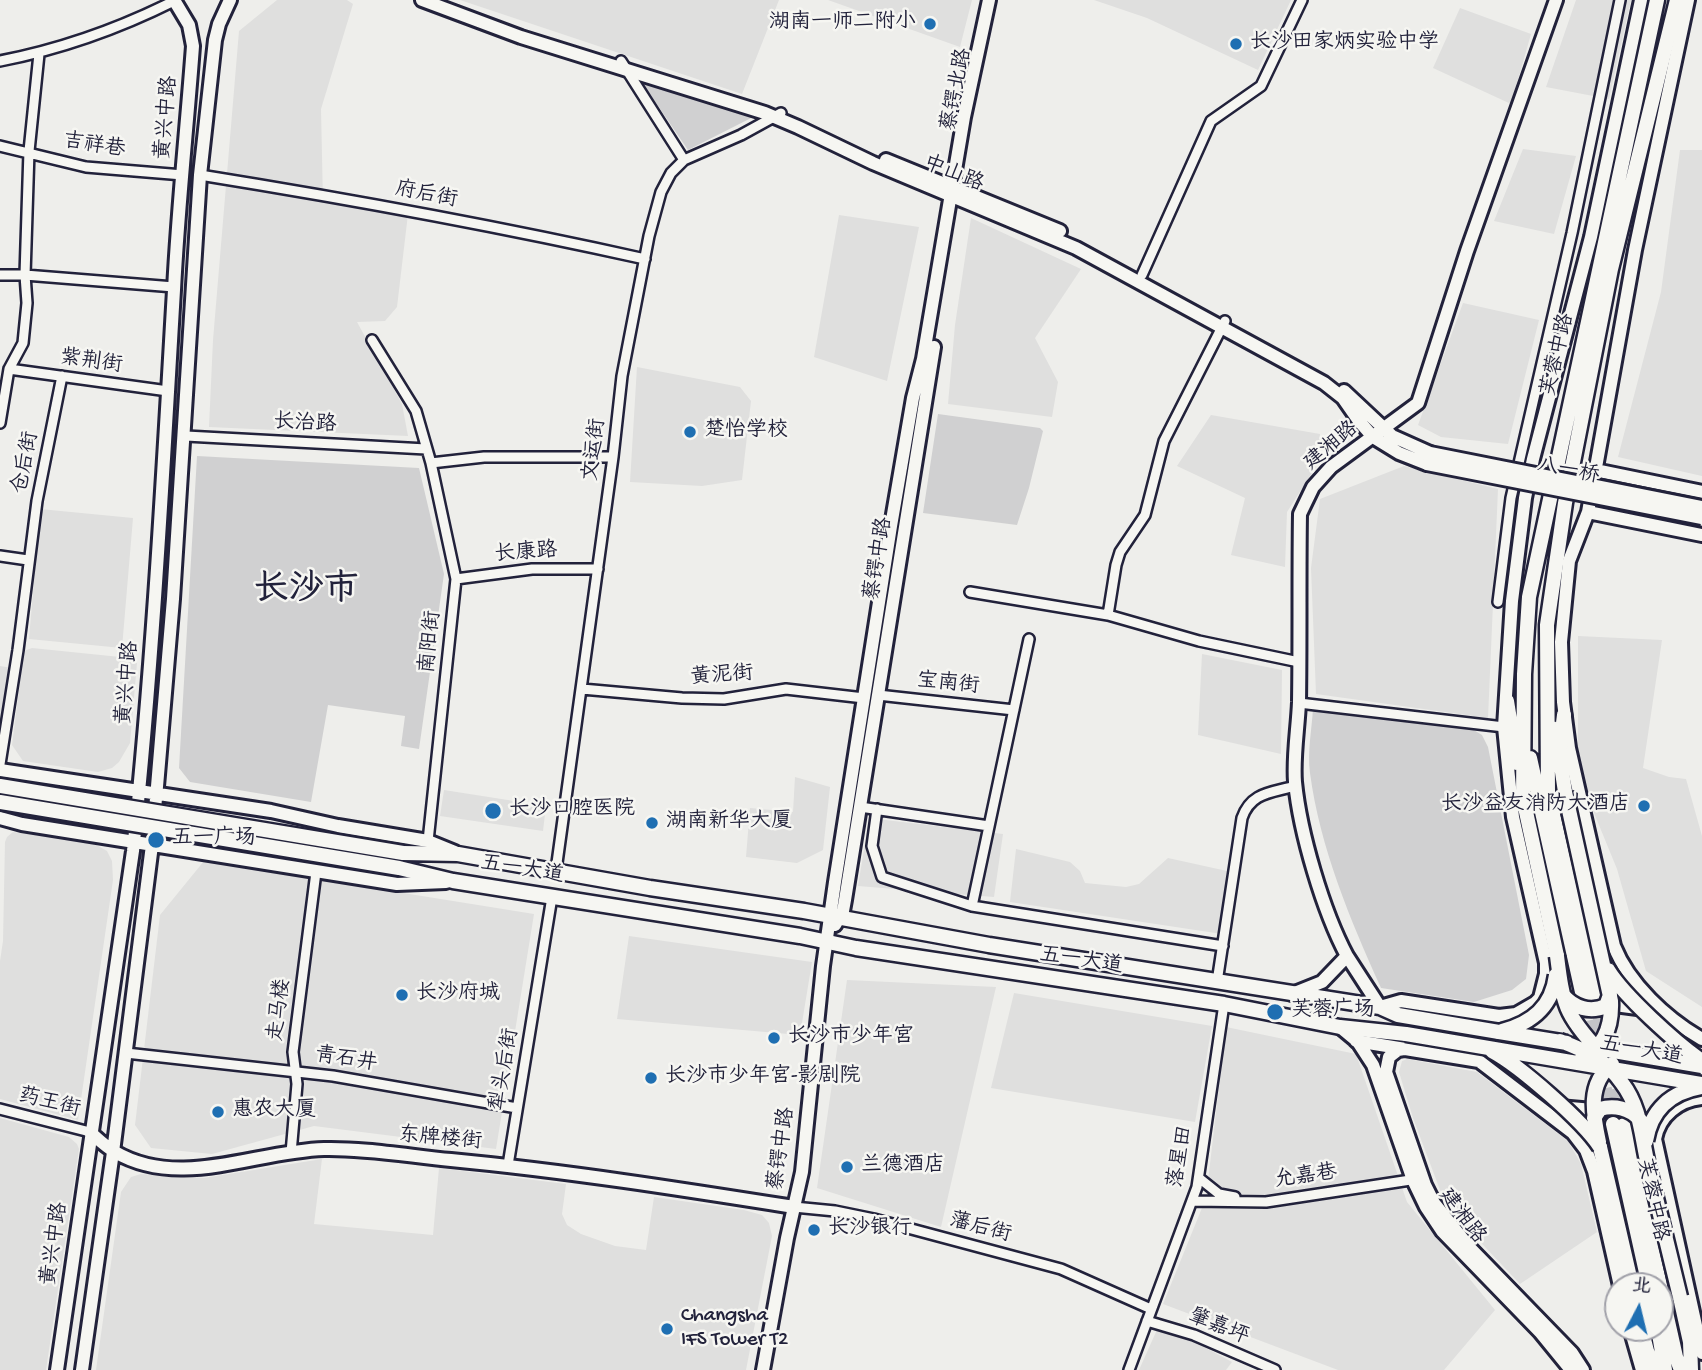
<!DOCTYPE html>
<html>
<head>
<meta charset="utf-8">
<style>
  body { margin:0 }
  #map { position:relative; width:1702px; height:1370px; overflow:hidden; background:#eeeeeb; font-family:"Gochi Hand","LXGW WenKai TC",sans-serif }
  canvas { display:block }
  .north { position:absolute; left:1604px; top:1272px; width:70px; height:70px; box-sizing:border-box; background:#f6f6f2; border:2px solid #a1a1a9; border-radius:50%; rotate:7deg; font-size:19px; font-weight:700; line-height:28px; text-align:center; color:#22223b }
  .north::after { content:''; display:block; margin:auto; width:24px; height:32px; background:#1f6fb2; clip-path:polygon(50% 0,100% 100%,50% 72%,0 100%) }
</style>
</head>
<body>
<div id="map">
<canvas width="1702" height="1370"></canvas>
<div class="north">北</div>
</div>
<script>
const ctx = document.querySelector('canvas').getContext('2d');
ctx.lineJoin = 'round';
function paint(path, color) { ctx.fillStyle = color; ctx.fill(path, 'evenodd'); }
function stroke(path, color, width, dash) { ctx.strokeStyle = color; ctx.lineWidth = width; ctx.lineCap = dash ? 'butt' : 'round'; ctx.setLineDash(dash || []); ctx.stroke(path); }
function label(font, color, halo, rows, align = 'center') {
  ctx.font = font + ' "Gochi Hand","LXGW WenKai TC",sans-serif'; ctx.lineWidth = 5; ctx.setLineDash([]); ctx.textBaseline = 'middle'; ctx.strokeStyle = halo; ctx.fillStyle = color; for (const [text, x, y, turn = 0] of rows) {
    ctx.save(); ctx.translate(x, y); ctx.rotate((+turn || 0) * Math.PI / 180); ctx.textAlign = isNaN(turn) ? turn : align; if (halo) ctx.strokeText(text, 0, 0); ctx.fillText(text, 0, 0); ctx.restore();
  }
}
const built = new Path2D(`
  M277,0H347L353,4L321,109L323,203L408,214L397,307L385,321L357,322L402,404L408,436L209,427L213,340L239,31Z
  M460,0H779L742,94Z
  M828,0H972L960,47Z
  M1094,0H1291L1258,70L1147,18Z
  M1576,0H1631L1609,99L1546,87Z
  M1460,8L1531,34L1511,104L1433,68Z
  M1523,149L1576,156L1554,234L1494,221Z
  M1680,150H1702V476L1618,457L1661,292Z
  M839,215L919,227L887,381L814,357Z
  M971,218L1081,269L1035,338L1058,382L1052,417L948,404L955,325Z
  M1463,303L1539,320L1508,444L1441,437L1418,425Z
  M637,367L740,387L751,401L742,480L702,486L630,482Z
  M1211,415L1320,434L1317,465L1287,512L1285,567L1231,555L1245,498L1177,466Z
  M1404,466L1498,489L1488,718L1316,694L1311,568L1320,499Z
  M40,509L133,518L122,648L29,639Z
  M1578,636L1662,640L1643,768L1669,777L1686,779L1702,836V1007L1646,971L1617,869L1578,774Z
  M32,648L130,658L137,663L130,743L119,762L112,768L98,772L23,761L12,745L24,651Z
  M1202,654L1282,670L1281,754L1198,735Z
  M0,666L12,668L0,740Z
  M795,777L830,787L823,850L797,863L746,857L750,808L793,812Z
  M444,790L546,806L543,831L440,816Z
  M869,818L1003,834L994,897L858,886Z
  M13,832L93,843L107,851L112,861L113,880L78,1120L0,1099V961L3,941L5,842L7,837Z
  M1016,849L1070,862L1080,871L1085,883L1126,887L1139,884L1168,858L1227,871L1222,934L1010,902Z
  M204,861L534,914L496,1149L314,1126L212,1154L151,1148L135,1125L160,915Z
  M629,936L812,962L800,1035L617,1019Z
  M847,980L996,987L941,1227L817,1188Z
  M1014,993L1212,1026L1195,1122L991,1088Z
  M1226,1027L1356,1054L1407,1202L1495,1310L1444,1370H1338L1163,1304L1206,1198Z
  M1407,1059L1477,1072L1568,1141L1581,1164L1597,1232L1520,1284L1468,1229L1440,1190L1413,1118L1399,1072L1402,1061Z
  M0,1118L69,1137L77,1144L79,1149L46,1370H0Z
  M322,1159L314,1224L433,1235L439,1168L566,1184L562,1214L567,1225L581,1234L615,1246L646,1250L654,1197L744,1210L762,1215L769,1223L772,1236L746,1370H96L121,1192L131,1177L141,1174L204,1178Z
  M1160,1323L1232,1362L1226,1370H1139Z`);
const green = new Path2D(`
  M639,78L759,114L688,150Z
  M938,414L1040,428L1043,431L1029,488L1017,525L923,513Z
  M197,456L419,468L444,574L419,749L401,746L405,716L328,705L311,802L190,782L179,768Z
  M1313,708L1472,729L1482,735L1488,747L1529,955L1526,979L1512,990L1474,1002L1381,988C1350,919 1320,848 1310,773C1307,752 1312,729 1313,708Z`);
const primaryTunnel = new Path2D(`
  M1595,996L1605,1041
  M1584,1000L1595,1048
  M1600,1068L1613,1124
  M1611,1068L1624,1125`);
const street = new Path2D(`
  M0,61C62,49 118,29 174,1
  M0,146L86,167L183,175
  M684,160L741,135L781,113
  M200,175C349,199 497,226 645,259
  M0,275H25L174,287
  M1142,275L1211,121L1261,86L1302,0
  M372,340L416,411L431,463L456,579L428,841
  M9,369L168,391
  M0,423L9,369L23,343L27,303L25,275L29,151L39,54
  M183,440L186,436L426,449
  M431,463L484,457H613
  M0,556L28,560
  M456,579L532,569H598
  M970,592L1108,615L1199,641L1299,662
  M1498,602L1511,498L1572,233L1620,0
  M1108,615L1116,565L1120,552L1145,515L1164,441L1225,321
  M582,689L682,698L724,699L786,689L864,698
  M878,695L1014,710
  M1299,703L1504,727
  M0,764L18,650L37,501L62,376
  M860,807L989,826
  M877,809L872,846L882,877L972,906L1223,946
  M556,870L613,457L622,376L649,236L661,192L671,173L684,160L621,61
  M972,906L1029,639
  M1217,982L1242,818C1251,792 1271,793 1295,786
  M126,1053L333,1076L517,1108
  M0,1109L90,1132
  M291,1153L297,1084L293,1052L316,872
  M508,1165L552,897
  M1199,1178L1219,1194L1235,1197
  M1193,1201L1266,1202L1417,1179
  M794,1207L835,1211L874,1219L1061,1269L1151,1309
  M1147,1321L1194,1335L1275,1370
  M1129,1370L1197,1187L1224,1004`);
const secondary = new Path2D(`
  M422,0L521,37L765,113L798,127L873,163L1076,248L1324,383L1343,398L1359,421L1373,437L1399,453L1427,464
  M1688,0L1635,250L1588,512L1569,561L1561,642L1563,702L1569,748L1614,946C1629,984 1667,1019 1702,1039
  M886,160L1060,231
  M1344,391L1392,436L1430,453
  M1595,470L1702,492
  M1588,512L1702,535
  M0,770L271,811L338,826L428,841L455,852
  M0,818L22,824L397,884L446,882
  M835,925L843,911L845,900L934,347
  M1347,956C1323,911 1300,833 1295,782C1293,756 1298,728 1299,702C1300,639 1299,577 1300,514L1313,487L1331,467L1418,403L1467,251L1556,0
  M1292,994L1322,982L1347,956L1380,1007L1401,1001L1499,1016L1516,1014L1535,1003L1540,998L1546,974V963L1513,817L1504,727L1512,601L1525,498L1533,459L1591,237L1641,0
  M1569,999L1645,1009
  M1340,1027L1358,1042L1373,1065L1413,1180L1426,1207L1442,1231L1540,1332L1571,1370
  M1356,1041L1479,1061L1573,1133L1586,1150L1594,1171L1620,1286
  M1404,1049L1398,1050L1389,1057L1386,1072L1425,1185L1434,1203L1470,1248L1572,1353L1583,1370
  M1702,1098C1679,1100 1659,1116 1655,1139L1702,1353
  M1559,1107L1604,1111
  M90,1132C98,1139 106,1147 115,1152C180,1190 255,1151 324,1149C365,1148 409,1156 451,1160C566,1171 680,1189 794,1207
  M1630,1328L1642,1370
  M57,1370L133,851C153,664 163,477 174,290C178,208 187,127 193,46L189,25L174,0
  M82,1370L113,1152L152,845L173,599L200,175L215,40L219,24L230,0
  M763,1370L787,1238L802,1172L823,966L835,882L891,526L913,398L923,359L964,117L989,0`);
const primary = new Path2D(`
  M1507,701L1517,763
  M1552,728L1559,752L1565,792
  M1560,747L1564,715
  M1530,758L1582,992
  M1522,793L1557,956
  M1523,799L1524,674L1529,597L1657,0
  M403,853L458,854L650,888L804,911L989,945L1380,1007L1398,1015L1499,1032
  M399,868L453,881L800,936L856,948L1224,1004L1340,1027L1406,1034
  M1594,994L1548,792L1547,625L1565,503L1611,269L1677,0
  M1613,1124L1649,1286
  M1624,1125L1676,1357L1681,1370
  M1600,1147L1632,1286
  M1680,1297L1690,1342L1691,1370
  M1641,1328L1647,1351L1655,1370
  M1658,1328L1665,1370`);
const secondaryBridge = new Path2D(`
  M1430,453L1702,507
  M1427,464L1702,518`);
const primaryBridge = new Path2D(`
  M0,786L403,853
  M1565,792L1611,1001C1612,1025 1605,1047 1582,1058
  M0,802L399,868
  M1557,956C1563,1004 1565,1015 1599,1051
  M1608,970C1624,996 1676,1043 1702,1061
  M1563,995C1574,1008 1590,1013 1606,1006L1610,995
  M1502,1031C1532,1023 1552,1007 1556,975
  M1499,1032L1567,1043
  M1406,1034L1702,1084
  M1560,1041C1585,1050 1607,1061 1622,1083C1641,1108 1641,1136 1648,1165C1659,1209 1669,1253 1680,1297
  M1590,1047L1702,1066
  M1492,1051C1520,1066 1583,1121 1600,1147
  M1594,1118L1600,1109C1614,1105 1630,1108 1640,1120
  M1646,1141C1651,1110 1671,1092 1702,1087
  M1599,1142C1593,1114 1587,1084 1612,1064`);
const markers = [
  [930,24,7,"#1f6fb2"],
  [1236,44,7,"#1f6fb2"],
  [690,432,7,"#1f6fb2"],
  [1644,806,7,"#1f6fb2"],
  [493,811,9,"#1f6fb2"],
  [652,823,7,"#1f6fb2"],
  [156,840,9,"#1f6fb2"],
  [402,995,7,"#1f6fb2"],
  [1275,1012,9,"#1f6fb2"],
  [774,1038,7,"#1f6fb2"],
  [651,1078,7,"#1f6fb2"],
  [218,1112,7,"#1f6fb2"],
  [847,1167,7,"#1f6fb2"],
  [814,1230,7,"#1f6fb2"],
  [667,1329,7,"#1f6fb2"]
];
const poiNames = [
  ["湖南一师二附小",916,24,"right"],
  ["长沙田家炳实验中学",1250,44],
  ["楚怡学校",704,432],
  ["长沙益友消防大酒店",1630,806,"right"],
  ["长沙口腔医院",509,811],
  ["湖南新华大厦",666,823],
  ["五一广场",172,840],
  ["长沙府城",416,995],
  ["芙蓉广场",1291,1012],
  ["长沙市少年宫",788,1038],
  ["长沙市少年宫-影剧院",665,1078],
  ["惠农大厦",232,1112],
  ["兰德酒店",861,1167],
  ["长沙银行",828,1230],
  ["Changsha",681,1317],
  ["IFS Tower T2",681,1341]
];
const streetNames = [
  ["蔡锷北路",958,90,-79],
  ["黄兴中路",168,118,-85],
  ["吉祥巷",94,147,9],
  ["中山路",953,175,22],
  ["府后街",426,196,11],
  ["芙蓉中路",1559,355,-77],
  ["紫荆街",91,363,8],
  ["长治路",305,425,3],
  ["建湘路",1332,447,-40],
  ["文运街",596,450,-83],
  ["仓后街",27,463,-79],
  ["八一桥",1568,472,11],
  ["长康路",526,554,-4],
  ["蔡锷中路",880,559,-81],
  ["南阳街",432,642,-84],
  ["黄泥街",722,677,-4],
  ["黄兴中路",129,683,-85],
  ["宝南街",948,685,6],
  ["五一大道",522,871,9],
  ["五一大道",1081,962,8],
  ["走马楼",281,1010,-83],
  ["五一大道",1641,1052,10],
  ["青石井",346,1061,9],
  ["犁头后街",506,1070,-80],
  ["药王街",49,1104,14],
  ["东牌楼街",440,1140,5],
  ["蔡锷中路",783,1149,-82],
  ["落星田",1182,1157,-80],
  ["允嘉巷",1306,1178,-8],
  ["芙蓉中路",1651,1200,78],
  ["建湘路",1461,1217,53],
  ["藩后街",980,1229,15],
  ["黄兴中路",56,1244,-82],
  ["肇嘉坪",1218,1328,22]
];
const townNames = [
  ["长沙市",306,593]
];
paint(built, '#dfdfde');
paint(green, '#d0d0d1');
stroke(primaryTunnel, '#c5c5c8', 14, [14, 7]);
stroke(street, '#22223b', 14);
stroke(secondary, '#22223b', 18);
stroke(primary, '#22223b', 19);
stroke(street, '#f6f6f2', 9);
stroke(secondary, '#f6f6f2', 12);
stroke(primary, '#f6f6f2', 14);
stroke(secondaryBridge, '#22223b', 18, []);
stroke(primaryBridge, '#22223b', 19, []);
stroke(secondaryBridge, '#f6f6f2', 12);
stroke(primaryBridge, '#f6f6f2', 14);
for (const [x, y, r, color] of markers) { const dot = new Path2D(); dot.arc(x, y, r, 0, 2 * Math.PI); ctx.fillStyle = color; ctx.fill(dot); stroke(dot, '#f6f6f2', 2.5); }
label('21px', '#22223b', '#f6f6f2', poiNames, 'left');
label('21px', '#22223b', '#f6f6f2', streetNames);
label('bold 35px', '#22223b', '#f6f6f2', townNames);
</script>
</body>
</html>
